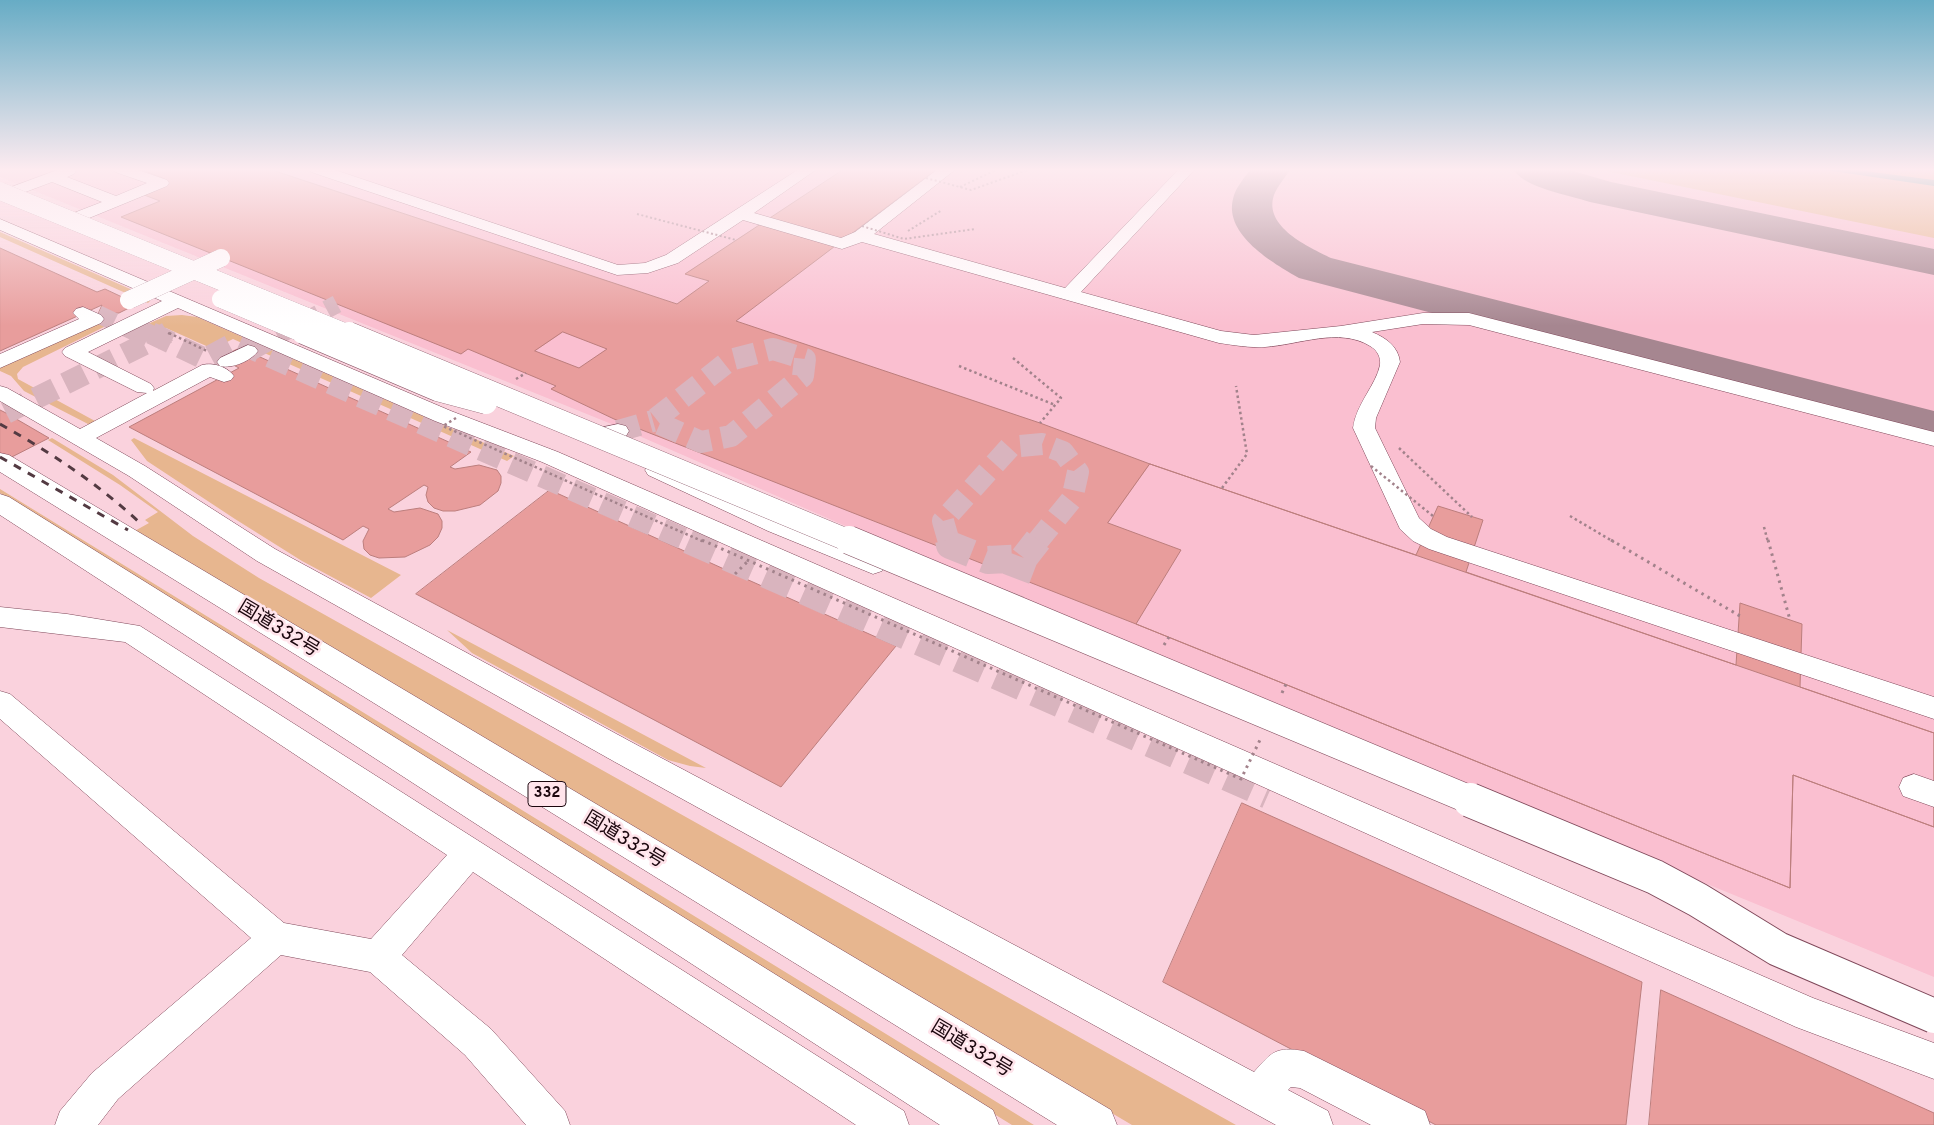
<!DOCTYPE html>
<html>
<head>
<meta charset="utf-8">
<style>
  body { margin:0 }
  canvas { display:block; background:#fad2dd }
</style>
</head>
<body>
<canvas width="1934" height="1125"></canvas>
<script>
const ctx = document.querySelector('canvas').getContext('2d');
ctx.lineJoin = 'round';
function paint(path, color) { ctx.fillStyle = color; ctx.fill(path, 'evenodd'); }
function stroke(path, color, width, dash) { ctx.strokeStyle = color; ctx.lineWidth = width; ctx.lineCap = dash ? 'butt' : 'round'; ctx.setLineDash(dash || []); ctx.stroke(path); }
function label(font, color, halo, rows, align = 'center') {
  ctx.font = font + ' Overpass,"Noto Sans JP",sans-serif'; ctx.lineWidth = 5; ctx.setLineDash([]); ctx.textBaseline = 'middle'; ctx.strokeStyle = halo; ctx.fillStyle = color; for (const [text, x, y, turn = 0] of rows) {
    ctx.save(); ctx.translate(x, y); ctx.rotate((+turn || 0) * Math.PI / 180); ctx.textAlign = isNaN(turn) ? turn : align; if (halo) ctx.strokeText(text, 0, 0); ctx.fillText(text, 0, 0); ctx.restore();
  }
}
const built = new Path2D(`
  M0,169H1934V977L1029,606L614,425L0,177Z`);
const green = new Path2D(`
  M1607,169H1934V238L1606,171Z
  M0,232L144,295L150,301L148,303L0,237Z
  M182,315L197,317L514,456L507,461L233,339L213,349L166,328L155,333L141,327L166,316Z
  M96,321L106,326L23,367L17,374L18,379L95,421L191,371L195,373L90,425L24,391L11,376L0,371V366Z
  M52,438L113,475L193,536L259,578L1236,1125H1132L392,689L131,533L149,523L145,520L158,512L120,485L48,440Z
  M134,438L401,575L371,598L302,561L235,519L147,461L131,440Z
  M0,489L1034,1125H1012C673,917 336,705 0,493Z
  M447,630L706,768L690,766L668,760L472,653Z`);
const water = new Path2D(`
  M1819,169H1849L1934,180V186Z`);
const taxiway = new Path2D(`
  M1251,169H1290C1286,177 1278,185 1274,195C1263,227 1309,247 1331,258L1934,411V445L1299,278C1273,263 1224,235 1233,199C1235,188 1245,177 1251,169Z
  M1513,169H1566L1611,182L1934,249V275L1590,202C1569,195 1524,188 1513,169Z`);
const building = new Path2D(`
  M140,169H269L677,304L709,281L685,274L844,169H937L736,321L1040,423L1150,464L1416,555L1438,506L1483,520L1466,572L1736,665L1740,603L1802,624L1800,687L1934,733V827L1793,775L1790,888L1136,624L614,419L551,389L556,386L468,349L461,354L121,217L160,201L131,190L162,178ZM563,332L607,349L579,368L535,351Z
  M0,248L97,292L105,289L137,304L119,313L98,314L102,305L0,351Z
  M240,348L471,452L450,467L455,469L479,465L497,470L501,476V483L498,491L480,505L455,511H443L434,508L428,502L426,495L428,487L424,485L388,509L394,512L420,508L438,514L442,521V528L438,537L430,545L405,557L379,558L370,555L364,549L363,541L369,529L363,526L343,540L129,427L239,368L220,358Z
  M0,410L6,413L49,438L0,463Z
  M1150,464L1934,733V827L1793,775L1790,888L1136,624L1181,550L1108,523Z
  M550,490L735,574L896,646L781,787L416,594Z
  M1242,803L1642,982L1626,1125H1436L1163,982Z
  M1661,990L1934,1113V1125H1649Z`);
const minorTunnelFar2 = new Path2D(`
  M98,314L141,335
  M139,328L153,335
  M165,335L168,333
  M279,335L337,304`);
const minorTunnelFar1 = new Path2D(`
  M138,333L148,338
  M151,333L205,359L237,342L691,542
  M773,349L805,359L803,376L731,436L701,442L653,421L730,360Z
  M248,351L281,333
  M6,413L167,333
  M618,431L653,421
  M949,542L943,521L1010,447L1042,444L1063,452L1078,472L1072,499L1037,542`);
const minorTunnel = new Path2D(`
  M689,540L1268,795
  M949,540L950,545L988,560L1024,558
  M1024,558L1038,540
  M1001,618L1024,558`);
const pathFar2 = new Path2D(`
  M836,169L842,170
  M960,187L998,169
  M908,231L942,210
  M168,333L172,335`);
const pathFar1 = new Path2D(`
  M169,333L207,351
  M1013,358L1061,398L1040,423
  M959,366L1055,405
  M1399,448L1472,517
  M1222,488L1247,454L1236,386
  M1570,516L1614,542
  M1764,527L1768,542`);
const path = new Path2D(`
  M1611,540L1740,616
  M1768,540L1790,620
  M1164,645L1169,637`);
const minor = new Path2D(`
  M60,169H74L76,171L74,174L67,177L116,196L147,183L115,172L113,169H135L167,180L169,183L167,186L77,223L71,222L69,218L71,214L102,202L52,182L12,197L6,195L4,192L6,189Z
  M309,169H332L618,265L645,263L666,255L799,169H817L754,213L841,238L855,232L938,169H956L874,234L1065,288L1179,169H1195L1081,292L1221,331L1254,335L1341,326L1423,313H1469L1934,432V446L1469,325L1423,324L1372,332C1386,338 1398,346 1400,362L1376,418L1375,428L1419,518L1431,529L1447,537L1934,697V719L1429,549L1413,541L1400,529L1353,428C1356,404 1376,385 1380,365C1381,357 1377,350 1370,346C1339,327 1298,345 1265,347C1249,348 1234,345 1219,343L862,242L842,249L743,220L678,263L648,273L617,275L311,172Z
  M0,219L451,411L558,452L1813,998L1934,1043V1079L1796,1027L542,462L435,421L178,308L88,352L151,384L154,388L153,391L202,365C213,362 228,367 234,376L231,380L224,382L210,377L96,438L145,466L275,549L635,744L1254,1072C1273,1051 1275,1047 1304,1051L1425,1111L1430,1125H1371L1300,1088L1291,1087L1288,1090L1328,1111L1333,1125H1276L615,762L257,561L129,476L0,401V386L7,388L80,429L147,393L137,392L65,356L62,352L65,348L162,301L0,230Z
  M83,307L101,315L104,319L101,323L0,368V354L79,319L73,313L76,309Z
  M248,345L255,347L258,351C251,361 232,369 220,366L217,362L220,358Z
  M618,424L626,426L629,431L626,436L598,442L590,440L587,435L590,430Z
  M656,463L882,559L886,565L882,571L873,574L768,531L648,475L645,470L648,465Z
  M0,607L67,614L140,626L904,1111L909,1125H856L473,872L402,955L491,1029L565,1111L570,1125H526L465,1055L370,972L281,955L118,1099L98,1125H55L60,1111L92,1073L251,938L0,719V691L10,694L284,923L371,939L447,855L125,642L0,627Z
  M1914,774L1934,781V807L1903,796L1899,787L1903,778Z`);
const highway = new Path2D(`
  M0,453L9,455L1111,1110L1117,1125H1057L0,472Z
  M0,494L9,497L993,1110L999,1125H940L0,515Z`);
const rail = new Path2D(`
  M0,424C50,452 97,483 139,522
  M0,457L128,530`);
const pathBridgeFar2 = new Path2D(`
  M926,178L971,190L1030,169
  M637,214L736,240
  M862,226L904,239L975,229`);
const pathBridgeFar1 = new Path2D(`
  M516,379L526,373
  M456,418L443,426L704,542
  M1371,466L1433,516`);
const pathBridge = new Path2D(`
  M702,540L1241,779L1260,740
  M735,574L747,562
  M1282,693L1286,684`);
const minorBridgeFar3 = new Path2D(`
  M0,191L352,335
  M221,299L306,335
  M129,300L221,258`);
const minorBridgeFar2 = new Path2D(`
  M303,333L437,390L486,403
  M349,333L852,542`);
const minorBridgeFar1 = new Path2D(`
  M849,540L1473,801`);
const minorBridge = new Path2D(`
  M1470,800L1655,877L1698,900L1778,949L1934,1016`);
const shields = [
  [547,794,38]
];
const shieldNames = [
  ["332",547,794]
];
const nearStreetnames = [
  ["国道332号",278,630,31],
  ["国道332号",624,841,31],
  ["国道332号",971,1050,31]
];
paint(built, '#fabfd0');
paint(green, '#e7b68f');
paint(water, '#46a090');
paint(taxiway, '#a68690');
paint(building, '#e89d9c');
stroke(building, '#bc7e7d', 1);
stroke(minorTunnelFar2, '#d9b4be', 18, [18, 9]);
stroke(minorTunnelFar1, '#d9b4be', 22, [22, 11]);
stroke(minorTunnel, '#d9b4be', 28, [28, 14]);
stroke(minor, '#7f485a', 1);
stroke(highway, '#7f485a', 1);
stroke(pathFar2, '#a2828b', 2, [2, 2.5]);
stroke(pathFar1, '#a2828b', 2.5, [2.5, 3]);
stroke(path, '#a2828b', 3, [2.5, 4.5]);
paint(minor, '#fff');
paint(highway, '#fff');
stroke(rail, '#533a42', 3, [8, 8]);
stroke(minorBridgeFar3, '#7f485a', 18, []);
stroke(minorBridgeFar2, '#7f485a', 23, []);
stroke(minorBridgeFar1, '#7f485a', 29, []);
stroke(minorBridge, '#7f485a', 36, []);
stroke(pathBridgeFar2, '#a2828b', 2, [2, 2.5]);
stroke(pathBridgeFar1, '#a2828b', 2.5, [2.5, 3]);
stroke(pathBridge, '#a2828b', 3, [2.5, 4.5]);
stroke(minorBridgeFar3, '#fff', 18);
stroke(minorBridgeFar2, '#fff', 22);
stroke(minorBridgeFar1, '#fff', 28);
stroke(minorBridge, '#fff', 34);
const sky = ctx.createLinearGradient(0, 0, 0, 326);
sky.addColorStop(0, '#67acc5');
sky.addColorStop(0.52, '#fdebf0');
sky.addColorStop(1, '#fdebf000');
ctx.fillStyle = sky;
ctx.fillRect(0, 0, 1934, 326);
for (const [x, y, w] of shields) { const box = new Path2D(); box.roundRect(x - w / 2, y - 12.5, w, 25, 4); ctx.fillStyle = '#ffe4eb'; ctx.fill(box); stroke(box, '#1b070e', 1); }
label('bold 15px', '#1b070e', null, shieldNames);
label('19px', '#1b070e', '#ffe4eb', nearStreetnames);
</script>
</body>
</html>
